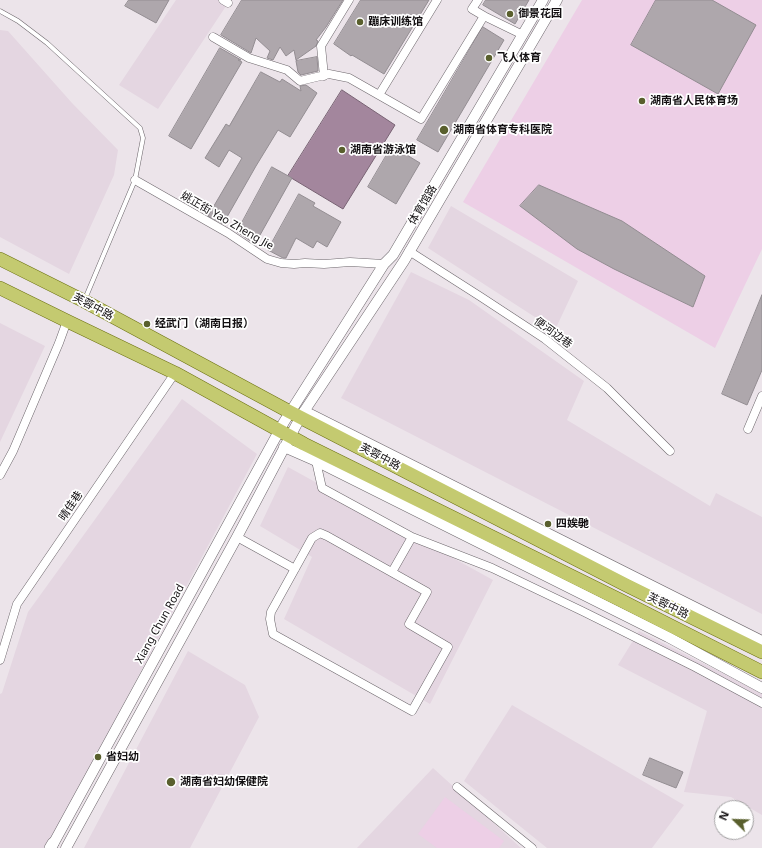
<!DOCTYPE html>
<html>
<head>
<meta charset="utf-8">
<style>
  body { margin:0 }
  #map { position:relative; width:762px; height:848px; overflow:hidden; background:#ece4ea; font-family:"Noto Sans",sans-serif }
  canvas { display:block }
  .north { position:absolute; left:714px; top:800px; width:40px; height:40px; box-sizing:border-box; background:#fff; border:1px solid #a09fa0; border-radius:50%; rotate:293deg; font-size:11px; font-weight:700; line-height:16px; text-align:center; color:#120f11 }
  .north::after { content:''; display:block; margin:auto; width:14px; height:18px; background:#595f2d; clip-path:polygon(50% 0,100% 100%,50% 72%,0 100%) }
</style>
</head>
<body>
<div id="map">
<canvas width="762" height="848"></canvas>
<div class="north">N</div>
</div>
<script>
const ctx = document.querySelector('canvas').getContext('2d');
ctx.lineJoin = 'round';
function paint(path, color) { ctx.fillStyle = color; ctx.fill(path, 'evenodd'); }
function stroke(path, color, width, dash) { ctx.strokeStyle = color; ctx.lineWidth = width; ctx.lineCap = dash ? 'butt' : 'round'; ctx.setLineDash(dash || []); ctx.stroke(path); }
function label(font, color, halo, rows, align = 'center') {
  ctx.font = font + ' "Noto Sans","Noto Sans SC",sans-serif'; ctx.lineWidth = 3.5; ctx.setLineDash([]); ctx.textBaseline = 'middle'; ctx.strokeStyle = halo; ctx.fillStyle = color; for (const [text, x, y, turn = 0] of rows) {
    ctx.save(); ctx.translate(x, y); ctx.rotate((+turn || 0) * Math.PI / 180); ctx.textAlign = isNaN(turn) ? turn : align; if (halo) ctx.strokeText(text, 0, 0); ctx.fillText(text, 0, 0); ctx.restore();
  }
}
const built = new Path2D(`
  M176,0H223L228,3L158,109L119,85Z
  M0,30L8,31L72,103L118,150L114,175L69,274L0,237Z
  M451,206L578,281L555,330L428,248Z
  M411,272L469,300L584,381L567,420L710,506L716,493L762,517V614L341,398Z
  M0,323L45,346L0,442Z
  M182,399L257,454L48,845L45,848H0V694L2,693L28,612Z
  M288,467L493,580L430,704L284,619L312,557L260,526Z
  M639,631L762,693V815L731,797L684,792L707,711L618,665Z
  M188,651L245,685L259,717L190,848H84Z
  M512,705L684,805L652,848H547L464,781Z
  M433,768L521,848H357Z`);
const green = new Path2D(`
  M582,0H762V249L715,348L463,202Z
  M445,797L504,841L499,848H437L418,834Z`);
const water = new Path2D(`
  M342,90L395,125L343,209L288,176Z`);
const building = new Path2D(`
  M129,0H169L156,23L125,6Z
  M242,0H343L326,27L316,40L318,41L316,46L296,60L294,50L286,56L280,47L273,60L267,58L270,51L256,38L251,53L221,35Z
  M361,0H429L384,74L352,55L351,56L334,44Z
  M486,0H529L515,24L483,5Z
  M656,0H712L756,25L718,94L631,45Z
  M483,27L504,40L438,152L417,140Z
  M220,48L241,60H238L242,62L191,149L169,136Z
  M317,57L318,71L301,75L298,72L296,61Z
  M261,72L280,82L282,79L301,91L300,86L306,85L317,93L290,137L278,130L256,166L223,224L208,216L242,158L229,150L219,167L205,158L226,124L229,126Z
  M392,146L420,163L396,204L368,187Z
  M272,167L292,178L255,244L237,232Z
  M539,185L622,221L705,276L693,307L614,269L577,249L520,206Z
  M299,194L315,203L313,206L341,222L327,247L317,241L313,248L296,238L286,258H283L268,250Z
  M762,295V370L747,405L722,394Z
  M650,758L683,772L676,788L643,775Z`);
const service = new Path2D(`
  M0,11L18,21L47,43L140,128L143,138L135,180L85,299`);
const minor = new Path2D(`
  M223,0L228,3
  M478,0L472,9L484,16L523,35
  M213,37L249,58L287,70L300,81L329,74L349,78L421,119L484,16
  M324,76L321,46L349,0
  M379,95L437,0
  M135,180L228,233L267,259L281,263L294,264L305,263L324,264L350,262L384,264
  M409,251L481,297L545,339L607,388L670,451
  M748,429L762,396
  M316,461L322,488L412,537L492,568L582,611L695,667L762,703
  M0,475L13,451L59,343L67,321
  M320,533L327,536L427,592L409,624L448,647L412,711L273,634L270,619L271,612L312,538Z
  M237,537L295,569
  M392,572L412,537
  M0,660L17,604L175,373
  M457,787L532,848`);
const tertiary = new Path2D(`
  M304,411L762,641
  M284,447L316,461L668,637L762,688
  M51,848L284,422L384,264L393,255L543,0
  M66,848L237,537L301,416L404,261L557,0`);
const secondary = new Path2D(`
  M50,848L53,843`);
const primary = new Path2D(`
  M0,259L84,301L290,412L626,585L762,652
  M0,288L67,321L175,373L304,444L620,600L762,672`);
const markers = [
  [510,14,4,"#595f2d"],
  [360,22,4,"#595f2d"],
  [489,58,4,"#595f2d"],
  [642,101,4,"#595f2d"],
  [444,130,5,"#595f2d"],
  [342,150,4,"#595f2d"],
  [147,324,4,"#595f2d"],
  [548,524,4,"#595f2d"],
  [98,757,4,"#595f2d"],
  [171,782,5,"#595f2d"]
];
const poiNames = [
  ["御景花园",518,14],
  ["蹦床训练馆",368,22],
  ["飞人体育",497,58],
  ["湖南省人民体育场",650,101],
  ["湖南省体育专科医院",453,130],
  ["湖南省游泳馆",350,150],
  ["经武门（湖南日报）",155,324],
  ["四娭毑",556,524],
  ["省妇幼",106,757],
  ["湖南省妇幼保健院",180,782]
];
const streetNames = [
  ["体育馆路",423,205,-59],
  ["姚正街 Yao Zheng Jie",227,221,30],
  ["芙蓉中路",93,307,28],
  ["便河边巷",553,333,36],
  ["芙蓉中路",380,457,28],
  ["晴佳巷",71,506,-56],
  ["芙蓉中路",668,606,26],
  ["Xiang Chun Road",160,624,-61]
];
paint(built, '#e4d6e1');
paint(green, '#edcfe6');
paint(water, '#a3869d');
stroke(water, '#786273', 1);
paint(building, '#aea7ac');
stroke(building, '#938d92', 1);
stroke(service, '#6d676c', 5);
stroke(minor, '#6d676c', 9);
stroke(tertiary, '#6d676c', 11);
stroke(secondary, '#6d676c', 12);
stroke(primary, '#6c7110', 14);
stroke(service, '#fff', 4);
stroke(minor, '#fff', 8);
stroke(tertiary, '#fff', 10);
stroke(secondary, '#fff', 11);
stroke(primary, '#c4ca70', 13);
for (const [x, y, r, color] of markers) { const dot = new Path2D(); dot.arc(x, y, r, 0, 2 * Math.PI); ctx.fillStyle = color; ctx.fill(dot); stroke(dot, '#fff', 1.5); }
label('bold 11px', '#120f11', '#fff', poiNames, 'left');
label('11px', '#120f11', '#fff', streetNames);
</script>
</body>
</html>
